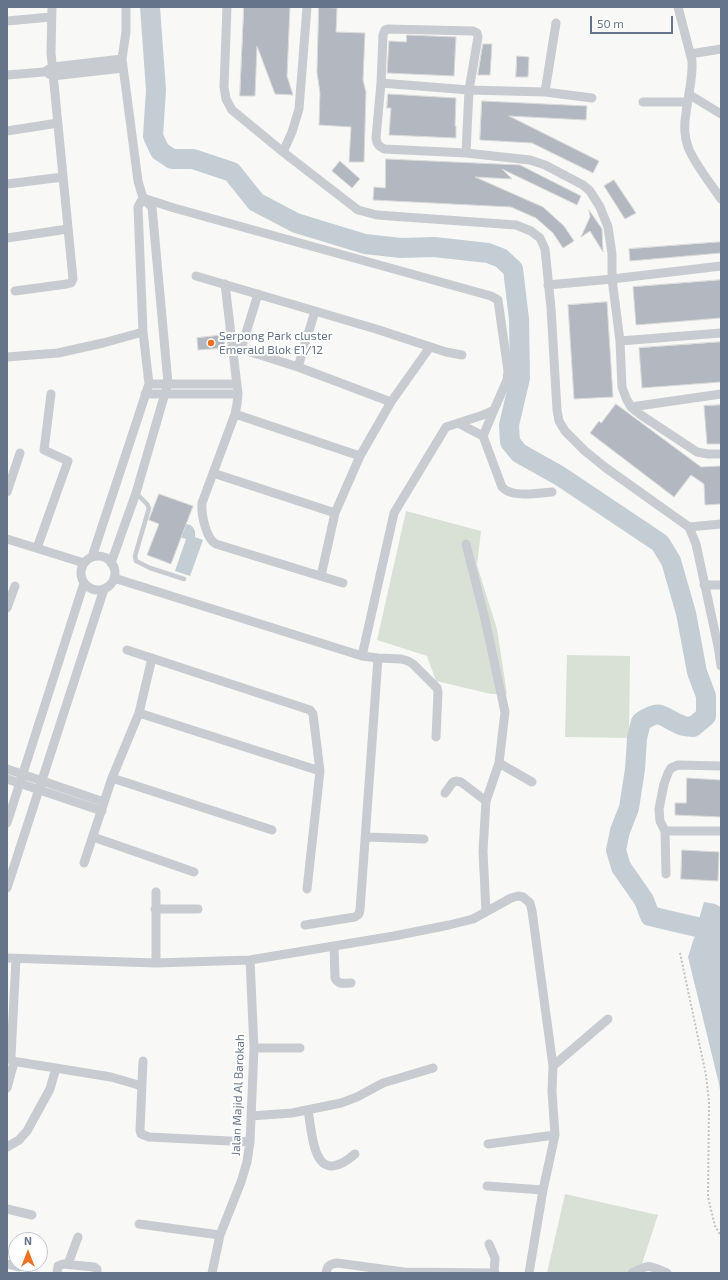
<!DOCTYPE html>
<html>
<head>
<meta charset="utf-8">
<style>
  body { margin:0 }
  #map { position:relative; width:728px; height:1280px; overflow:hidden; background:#f8f9f6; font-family:"Exo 2",sans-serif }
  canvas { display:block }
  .frame { position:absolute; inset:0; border:8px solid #667489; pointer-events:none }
  .north { position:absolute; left:8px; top:1232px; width:40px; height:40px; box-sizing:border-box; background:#fff; border:1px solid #c2c7d0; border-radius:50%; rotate:0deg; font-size:11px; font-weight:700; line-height:16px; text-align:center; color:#667489 }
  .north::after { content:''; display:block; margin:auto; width:14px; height:18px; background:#ee7121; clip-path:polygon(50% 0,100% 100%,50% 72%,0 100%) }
  .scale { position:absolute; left:590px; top:16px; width:83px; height:18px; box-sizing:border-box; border:2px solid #667489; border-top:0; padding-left:5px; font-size:12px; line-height:14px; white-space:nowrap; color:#667489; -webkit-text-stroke:3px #fff; paint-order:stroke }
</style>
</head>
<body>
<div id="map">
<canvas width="728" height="1280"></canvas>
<div class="frame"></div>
<div class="north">N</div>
<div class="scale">50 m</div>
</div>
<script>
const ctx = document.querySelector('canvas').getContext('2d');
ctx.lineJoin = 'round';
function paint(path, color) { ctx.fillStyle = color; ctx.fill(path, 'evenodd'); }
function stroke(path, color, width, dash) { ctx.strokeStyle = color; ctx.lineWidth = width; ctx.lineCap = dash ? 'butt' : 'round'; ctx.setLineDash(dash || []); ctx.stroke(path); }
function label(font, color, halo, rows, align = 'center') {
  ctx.font = font + ' "Exo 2",sans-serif'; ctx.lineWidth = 4; ctx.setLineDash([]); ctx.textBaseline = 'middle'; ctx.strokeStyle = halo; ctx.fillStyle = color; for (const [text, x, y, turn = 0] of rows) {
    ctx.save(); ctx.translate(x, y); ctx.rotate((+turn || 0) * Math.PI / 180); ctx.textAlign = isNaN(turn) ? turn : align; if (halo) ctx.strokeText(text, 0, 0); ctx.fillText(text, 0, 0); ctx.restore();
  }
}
const green = new Path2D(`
  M406,511L481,531L477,565L497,629L507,694H491L436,681L427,656L377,640Z
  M567,655L630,656L629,738L565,737Z
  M565,1194L658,1215L639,1273H547Z`);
const water = new Path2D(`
  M186,524C193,525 196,529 195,537L203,540L190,576L175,571L186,539L182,538L181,534Z
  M704,902L715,904L721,907V1097L719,1084L688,957L694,938C700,934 701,929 702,922L699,919Z`);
const river = new Path2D(`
  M150,7L156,90L153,136L160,151L172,159H193L232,172L256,202L296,223L365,244L401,248L434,247L488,253L501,258L513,269L519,319L520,378L509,425L510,442L519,453L560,476L660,543L671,561L686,613L697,672L706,696V716L693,727C689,726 684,727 681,725C662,718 662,707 641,722L637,738L635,769L629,808L620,831L616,850L621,867L644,900L650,916L701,928L715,944L721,975`);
const building = new Path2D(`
  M244,7H290L287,76L293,95L275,94L257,46L255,96H240Z
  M319,7L337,8L336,32L365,33L363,80L366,92L364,162H349L351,127L319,125L320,93L317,72Z
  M407,35L456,37L454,76L387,73L389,41L406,42Z
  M483,44H492L490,75H478Z
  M517,56L529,57L528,77H516Z
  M388,94L456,98L455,126H456V138L389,135L391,108H387Z
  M482,101L587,106L586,120L509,116L599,161L593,173L532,143L480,140Z
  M386,159L520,165L581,196L577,205L502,169L512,179L475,177L543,207L564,226L574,241L563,248L553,233L536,218L511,207L373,200L374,187L385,188Z
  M340,161L360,179L352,188L332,171Z
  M614,180L636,213L625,219L604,186Z
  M589,210L602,229L603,252L590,231L581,237L590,217Z
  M721,242V253L630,261L629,249Z
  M721,280V318L636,325L633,287Z
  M607,302L613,397L574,399L568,305Z
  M224,335L225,348L198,350L197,338Z
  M721,342V382L642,388L639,348Z
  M616,404L701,467L721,466V504L705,505L704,484L691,475L674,497L590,433L599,421L601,423Z
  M721,405V444H707L704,406Z
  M159,494L193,506L171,564L147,555L159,524L149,520Z
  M687,778L721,780V817L675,815V803H686Z
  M682,850L719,852L718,881L681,879Z`);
const path = new Path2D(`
  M680,953L706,1075L709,1102L708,1197L715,1226L721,1236`);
const service = new Path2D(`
  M136,493L147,504L149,508L135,556L136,561L150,568L184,579`);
const minor = new Path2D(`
  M227,7L224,87L226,99L232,110L283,152L358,210L377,215L516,225L531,231L540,238L545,249L551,308L557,410L559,421L565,431L585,451L606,468L689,527L696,544L718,646L721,666
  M678,7L692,61C693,79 688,95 686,113C684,124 684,136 688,147C694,163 711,184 721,199
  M7,21L51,17
  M690,54L721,49
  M49,74L53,76L123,68
  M7,75L44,72L53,67L122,59
  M381,83L469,90L545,92L592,98
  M545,92L556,23
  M690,95L721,114
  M643,102H687
  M7,131L58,123
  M283,152L292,132L299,109L307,7
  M466,153L469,90L478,37L477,33L473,31L388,29L385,30L383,35L381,83L376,138C377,145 379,146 384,149L466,153L530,160L545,165L583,185L590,191L600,207L608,227L612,254V279L548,285
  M7,184L63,177
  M143,198L174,208L491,296L498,300L508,371L507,380L494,410L483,415L446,427L394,513L362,656
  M7,238L68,229
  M721,266L612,279L620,341L622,387L626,398L631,407L641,415L697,452L708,454H721
  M196,276L376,329L446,352L462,355
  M225,284L238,394L237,404L235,414L202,503C201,514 206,539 216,544L343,583
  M15,291L67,284L71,283L73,279L51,53L52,7
  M620,341L721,333
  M232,346L298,367L391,402
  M241,349L258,294
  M7,357L58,353L103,343L143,332
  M298,367L315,311
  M149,384H237
  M145,394H238
  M631,407L721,394
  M235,414L360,456L335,513L321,576
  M458,423L483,436L502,487C511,498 538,493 552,492
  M483,436L494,410
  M360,456L391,402L430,347
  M213,473L335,513
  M7,492L20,453
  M689,527L721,524
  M7,539L84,563
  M466,544L485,619L505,712L499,763L486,801L483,851L486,912
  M37,548L68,461L44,450L51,394
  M81 573a17 17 0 1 1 34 0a17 17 0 1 1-34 0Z
  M92,557L149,384L143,332L138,207L143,198
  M111,563L136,493L168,383L152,207L143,198L138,181L122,59L126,32V7
  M114,578L362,656L378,658L401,659L408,661L413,664L437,688L438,692L436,737
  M704,585H721
  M7,608L15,586
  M127,650L310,710L313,714L320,771L307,889
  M139,713L320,771
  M499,763L532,782
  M7,769L104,802
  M112,778L272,830
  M7,779L102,811
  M445,793L453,782L456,781L461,782L486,801
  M7,823L84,583
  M665,831H721
  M93,837L194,872
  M366,837L424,839
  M84,863L112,778L139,713L152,658
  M666,874L665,831L660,821L659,809L664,784L668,773L671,768L678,765L721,766
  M7,888L104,589
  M156,892V963
  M155,909H198
  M305,925L355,917L359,914L360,910L378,658
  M334,946L335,978C338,985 344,983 351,983
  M7,958L156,963L250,960L394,936L449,925L473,919L511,898L518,896L523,897L530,903L532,911L553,1066L552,1091L555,1135L543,1190L529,1273
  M16,959L11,1056L12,1061L111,1077L142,1086
  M254,1048H300
  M143,1061L140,1130L141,1134L149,1137L250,1142
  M553,1066L608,1019
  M7,1088L14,1062
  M308,1110C313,1139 314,1189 355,1154
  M251,1116L292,1113L341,1103L357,1097L383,1083L433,1068
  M488,1144L555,1135
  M7,1147L19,1140L27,1131L50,1089L56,1068
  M487,1186L543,1190
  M7,1209L32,1215
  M139,1224L220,1235
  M489,1244L495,1258L494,1273
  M7,1264L19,1267
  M68,1264L78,1237
  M57,1273L58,1266L63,1264L94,1267L97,1269V1273
  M212,1273L220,1235L241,1182L247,1162L250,1142L254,1048L250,960
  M326,1273C327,1266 330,1264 337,1263L404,1272L495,1273
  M632,1273C651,1263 649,1266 667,1273`);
const markers = [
  [211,343,4,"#ee7121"]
];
const poiNames = [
  ["Serpong Park cluster",219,336],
  ["Emerald Blok E1/12",219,350]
];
const streetNames = [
  ["Jalan Majid Al Barokah",238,1095,-88]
];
paint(green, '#d9e1d7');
paint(water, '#c5cdd4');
stroke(river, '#c5cdd4', 20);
paint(building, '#b3b8c0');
stroke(building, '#dadad8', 1);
stroke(path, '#c2c3c6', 2, [2, 2]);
stroke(service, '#c8cbcf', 4.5);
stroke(minor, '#c8cbcf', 9);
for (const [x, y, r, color] of markers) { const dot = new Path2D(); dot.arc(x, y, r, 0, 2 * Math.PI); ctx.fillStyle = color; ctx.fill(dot); stroke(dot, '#fff', 1.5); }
label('12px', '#667489', '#fff', poiNames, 'left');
label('12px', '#667489', '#fff', streetNames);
</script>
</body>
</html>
